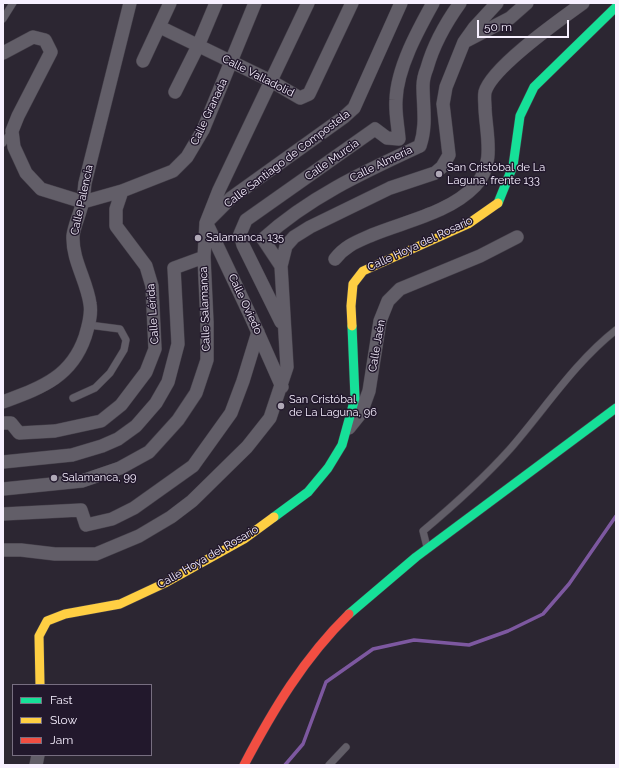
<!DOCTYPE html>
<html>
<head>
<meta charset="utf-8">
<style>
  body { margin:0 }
  #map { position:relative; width:619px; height:768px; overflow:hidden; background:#2c2632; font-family:Raleway,sans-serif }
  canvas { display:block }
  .frame { position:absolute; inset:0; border:4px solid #f7f0ff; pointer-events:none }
  .legend { position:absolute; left:12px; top:684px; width:140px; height:72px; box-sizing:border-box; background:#22182c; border:1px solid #776e80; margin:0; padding:5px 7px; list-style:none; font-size:12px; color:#f7f0ff }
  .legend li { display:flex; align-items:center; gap:8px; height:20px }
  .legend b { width:20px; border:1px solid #776e80 }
  .scale { position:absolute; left:477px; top:20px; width:92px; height:18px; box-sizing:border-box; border:2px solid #f7f0ff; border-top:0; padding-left:5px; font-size:12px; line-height:14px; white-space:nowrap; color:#f7f0ff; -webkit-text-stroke:3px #22182c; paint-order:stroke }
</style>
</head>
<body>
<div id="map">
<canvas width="619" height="768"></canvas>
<div class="frame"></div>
<ul class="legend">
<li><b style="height:5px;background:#16e098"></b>Fast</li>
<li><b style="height:5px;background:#ffcf43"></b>Slow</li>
<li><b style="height:5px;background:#f24e42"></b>Jam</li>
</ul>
<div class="scale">50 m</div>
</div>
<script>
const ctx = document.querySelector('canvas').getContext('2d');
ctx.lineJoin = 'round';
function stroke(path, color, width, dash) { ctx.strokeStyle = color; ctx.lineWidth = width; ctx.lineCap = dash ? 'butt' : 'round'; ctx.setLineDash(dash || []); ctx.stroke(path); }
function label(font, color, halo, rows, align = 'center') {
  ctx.font = font + ' Raleway,sans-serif'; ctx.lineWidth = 3; ctx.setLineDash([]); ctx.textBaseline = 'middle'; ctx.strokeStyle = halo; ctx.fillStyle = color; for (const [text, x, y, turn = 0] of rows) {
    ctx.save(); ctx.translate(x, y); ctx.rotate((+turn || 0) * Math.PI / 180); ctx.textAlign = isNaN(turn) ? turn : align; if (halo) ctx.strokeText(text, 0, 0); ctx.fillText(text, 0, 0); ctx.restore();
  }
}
const stream = new Path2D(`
  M285,765L303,744L326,682L373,649L414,640L469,645L508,631L543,614L569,584L616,516`);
const lane = new Path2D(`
  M3,19L13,3
  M3,143L12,131
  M73,398L95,388L110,373L124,350L126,340L120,329L89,325
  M427,547L423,531C454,505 483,479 510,449C545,409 574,363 616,330
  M329,765L346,747`);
const street = new Path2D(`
  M160,27L271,81L300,98L309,94L352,3
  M466,41L510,18L527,3
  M3,53L33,37L45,40L51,52L18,116L12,131L14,147L26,173L41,189L83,202
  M143,61L170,3
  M175,92L198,46L216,3
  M83,202L122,191L173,171L187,157L203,130L255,3
  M210,219L231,198L344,117L354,108L401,3
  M207,224L251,317L282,387
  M335,259C345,246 356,242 372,235C406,221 449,213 475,186C496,164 486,134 485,108C485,103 484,97 485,92C492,67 561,19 583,3
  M281,266L263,239C309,197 364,172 420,146C427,125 423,107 423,86C423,80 425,73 427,68C434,43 445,24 460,3
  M281,322L243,245L240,234L246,220L375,129L387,138L399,139C398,126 395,113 396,100C397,68 418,30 433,3
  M3,402C40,388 71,378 85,337C88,327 92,315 90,304C87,281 72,260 73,236C74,226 80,214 82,204C84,197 84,190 85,183L130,3
  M3,423H11L19,433L55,431L101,421L121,405L146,372L155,349L152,286L146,266L116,226V209L122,191
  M349,428L361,413L369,391L380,321L388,301L400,289L480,256L517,237
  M3,462L72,455L102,446L118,439L136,426L156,403L168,382L178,344L174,268L204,257
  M3,489L82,481L120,468L149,452L178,420L196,393L207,360V322L204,257L206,223L219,190L308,3
  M3,514L81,510L86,525L112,519L134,508L193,466L231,413L243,381L258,332
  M3,550H21L55,554H96L139,536L171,517L192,501L247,447L270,418L287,367L281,266L286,246L294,237L310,227L390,188L435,173L442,167L449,155L443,104L446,87L464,42L474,28L497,3
  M36,765L38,755`);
const fast = new Path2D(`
  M498,203L513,166L520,116L534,87L616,7
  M274,517L308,492L328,468L342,445L355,398L352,326
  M349,614L416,557L616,408`);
const slow = new Path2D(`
  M352,326L351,306L353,284L363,271L468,224L498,203
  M40,685L39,636L47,621L65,614L120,604L165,583L244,539L274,517`);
const jam = new Path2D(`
  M244,765C273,710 304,658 349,614`);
const markers = [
  [439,174,4,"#b0a9b7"],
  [198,238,4,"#b0a9b7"],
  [281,406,4,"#b0a9b7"],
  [54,478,4,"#b0a9b7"]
];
const streetNames = [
  ["Calle Valladolid",258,76,27],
  ["Calle Granada",209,112,-65],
  ["Calle Santiago de Compostela",287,159,-37],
  ["Calle Murcia",332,160,-35],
  ["Calle Almería",381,164,-26],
  ["Calle Palencia",82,200,-78],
  ["Calle Hoya del Rosario",420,244,-25],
  ["Calle Oviedo",245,304,65],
  ["Calle Salamanca",205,309,-92],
  ["Calle Lérida",153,314,-94],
  ["Calle Jaén",377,346,-80],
  ["Calle Hoya del Rosario",208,557,-30]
];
const poiNames = [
  ["San Cristóbal de La",447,168],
  ["Laguna, frente 133",447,181],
  ["Salamanca, 135",206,238],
  ["San Cristóbal",289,400],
  ["de La Laguna, 96",289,413],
  ["Salamanca, 99",62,478]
];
stroke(stream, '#7d58a0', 3.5);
stroke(lane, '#46414b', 8);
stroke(street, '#46414b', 14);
stroke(fast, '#46414b', 10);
stroke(slow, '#46414b', 10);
stroke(jam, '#46414b', 10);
stroke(lane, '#625e68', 7);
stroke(street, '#625e68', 13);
stroke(fast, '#16e098', 9);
stroke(slow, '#ffcf43', 9);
stroke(jam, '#f24e42', 9);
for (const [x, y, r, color] of markers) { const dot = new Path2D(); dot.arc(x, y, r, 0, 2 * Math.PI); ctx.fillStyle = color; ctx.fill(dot); stroke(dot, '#22182c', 1.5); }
label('11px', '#f7f0ff', '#22182c', streetNames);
label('11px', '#f7f0ff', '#22182c', poiNames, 'left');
</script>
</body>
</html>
